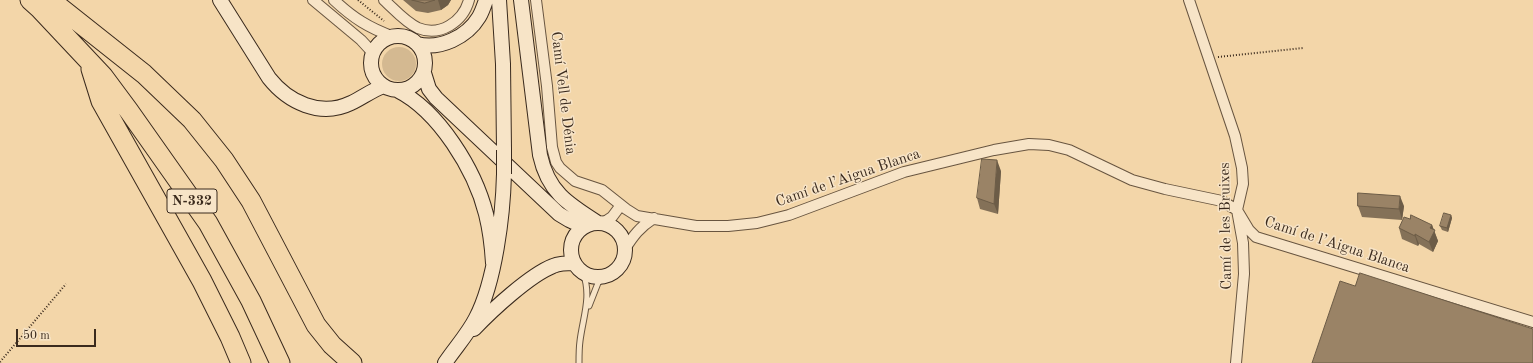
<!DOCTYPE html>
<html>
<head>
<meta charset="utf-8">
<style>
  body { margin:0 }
  #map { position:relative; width:1533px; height:363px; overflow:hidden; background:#f3d6a9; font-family:"Old Standard TT",serif }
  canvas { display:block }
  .scale { position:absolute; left:16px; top:329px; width:80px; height:18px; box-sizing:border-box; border:2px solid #3a2a1d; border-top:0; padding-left:5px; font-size:12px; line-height:14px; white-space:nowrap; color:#3a2a1d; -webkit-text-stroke:3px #f7e4c7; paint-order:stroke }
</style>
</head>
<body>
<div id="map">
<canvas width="1533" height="363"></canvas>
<div class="scale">50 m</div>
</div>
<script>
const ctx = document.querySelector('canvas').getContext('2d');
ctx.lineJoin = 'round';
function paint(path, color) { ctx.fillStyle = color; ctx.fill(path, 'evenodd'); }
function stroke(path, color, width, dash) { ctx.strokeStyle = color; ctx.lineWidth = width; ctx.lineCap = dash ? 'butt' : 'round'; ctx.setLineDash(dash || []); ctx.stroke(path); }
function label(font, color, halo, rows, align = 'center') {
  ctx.font = font + ' "Old Standard TT",serif'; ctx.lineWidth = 3; ctx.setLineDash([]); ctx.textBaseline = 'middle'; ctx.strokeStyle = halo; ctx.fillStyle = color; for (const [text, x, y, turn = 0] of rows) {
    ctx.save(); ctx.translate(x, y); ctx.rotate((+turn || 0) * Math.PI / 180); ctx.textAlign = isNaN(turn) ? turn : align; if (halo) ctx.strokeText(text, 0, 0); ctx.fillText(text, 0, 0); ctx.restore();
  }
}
const green = new Path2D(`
  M382 64a17 17 0 1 1 34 0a17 17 0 1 1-34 0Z`);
const path = new Path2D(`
  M358,0L384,21
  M1218,57L1303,48
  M0,362L66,284`);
const lane = new Path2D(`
  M589,306L598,283L604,276
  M579,363C579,356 579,348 580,341C583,317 592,296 583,273`);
const street = new Path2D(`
  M313,0L361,40L373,53
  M334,0C353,18 369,28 394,37
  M384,0C394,9 405,22 418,28C440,37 463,22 469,0
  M536,0L547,86L552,147L556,162L560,168L575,181L602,190L626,209L637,216L696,226H728L757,223L789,215L904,172L994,150L1029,144L1049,145L1069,150L1132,180L1165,189L1222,201L1237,210L1249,230L1256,237L1533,322
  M1189,0L1235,136L1242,168L1243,184L1237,210L1243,243L1244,274L1236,363
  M603,223L612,217L621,205
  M625,249C633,236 640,227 654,218`);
const secondary = new Path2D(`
  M220,0L269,78C288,102 320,118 351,103C362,98 372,90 384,86
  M499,0L503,64L504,150
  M521,0L540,155C548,192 568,204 598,223
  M371 63a27 27 0 1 1 54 0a27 27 0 1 1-54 0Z
  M417,44C440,50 467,37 479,17C482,12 484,6 486,0
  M424,73L429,89L436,98L559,214L569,220L584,227
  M397,90C439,111 475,170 486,214C490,230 492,246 493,263
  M571 250a27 27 0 1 1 54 0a27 27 0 1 1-54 0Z
  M474,329C492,310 530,275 553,266C560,263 567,263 574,263
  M445,363C455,348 468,334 476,318C495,282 503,215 504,174`);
const highway = new Path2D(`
  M30,0L40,9L103,76L129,111L208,223L251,301L280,363
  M48,0L57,5L144,74L192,120L224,160L251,201L316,325L332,345L352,363
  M91,69L101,101L202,281L230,337L241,363`);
const secondaryBridge = new Path2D(`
  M504,174V150`);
const wall = new Path2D(`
  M403,0H451L448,5L441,10L428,13L416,11Z
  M1001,171L998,214L980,209L977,198Z
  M1358,206H1404L1402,220L1362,217Z
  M1451,215L1452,218L1448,232L1442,230L1440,226Z
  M1410,219L1432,225L1438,241L1433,252L1419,244L1418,246L1402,239L1399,228Z`);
const shadedWall = new Path2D(`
  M438,0H451L448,5L441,10Z
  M997,160L1001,171L998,214L994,204Z
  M1400,196L1404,206L1402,220L1399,209Z
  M1451,215L1452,218L1448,232L1447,228Z
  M1432,225L1438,241L1433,252L1429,242L1430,228Z
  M1415,234L1419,244L1418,246L1415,236Z`);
const building = new Path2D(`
  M412,0H435L425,3Z
  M982,159L997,160L994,204L977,198Z
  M1358,193L1400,196L1399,209L1358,206Z
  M1444,213L1451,215L1447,228L1440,226Z
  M1411,215L1432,225L1430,228L1435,230L1429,242L1415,234V236L1399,228L1404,217L1410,219Z
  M1360,273L1533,329V363H1312L1340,281L1355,286Z`);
const shields = [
  [192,201,50]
];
const shieldNames = [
  ["N-332",192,201]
];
const streetNames = [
  ["Camí Vell de Dénia",563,93,83],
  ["Camí de l’Aigua Blanca",848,178,-19],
  ["Camí de les Bruixes",1226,226,-91],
  ["Camí de l’Aigua Blanca",1337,245,18]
];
paint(green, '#d4b991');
stroke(lane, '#685540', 7);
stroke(street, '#685540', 12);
stroke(secondary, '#3a2a1d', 16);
stroke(highway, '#3a2a1d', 21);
stroke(path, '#3a2a1d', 2, [1, 2]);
stroke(lane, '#f7e4c7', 5);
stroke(street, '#f7e4c7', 10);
stroke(secondary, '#f7e4c7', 14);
stroke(highway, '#f3d6a9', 19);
stroke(secondaryBridge, '#3a2a1d', 16, []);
stroke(secondaryBridge, '#f7e4c7', 14);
paint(wall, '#847158');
paint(shadedWall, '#6c5c47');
paint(building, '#9a8366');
stroke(building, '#6c5c47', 1);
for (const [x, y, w] of shields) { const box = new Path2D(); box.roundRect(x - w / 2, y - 12, w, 24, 3); ctx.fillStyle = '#f7e4c7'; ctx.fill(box); stroke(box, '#3a2a1d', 1); }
label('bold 14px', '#3a2a1d', null, shieldNames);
label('15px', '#3a2a1d', '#f7e4c7', streetNames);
</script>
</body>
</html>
